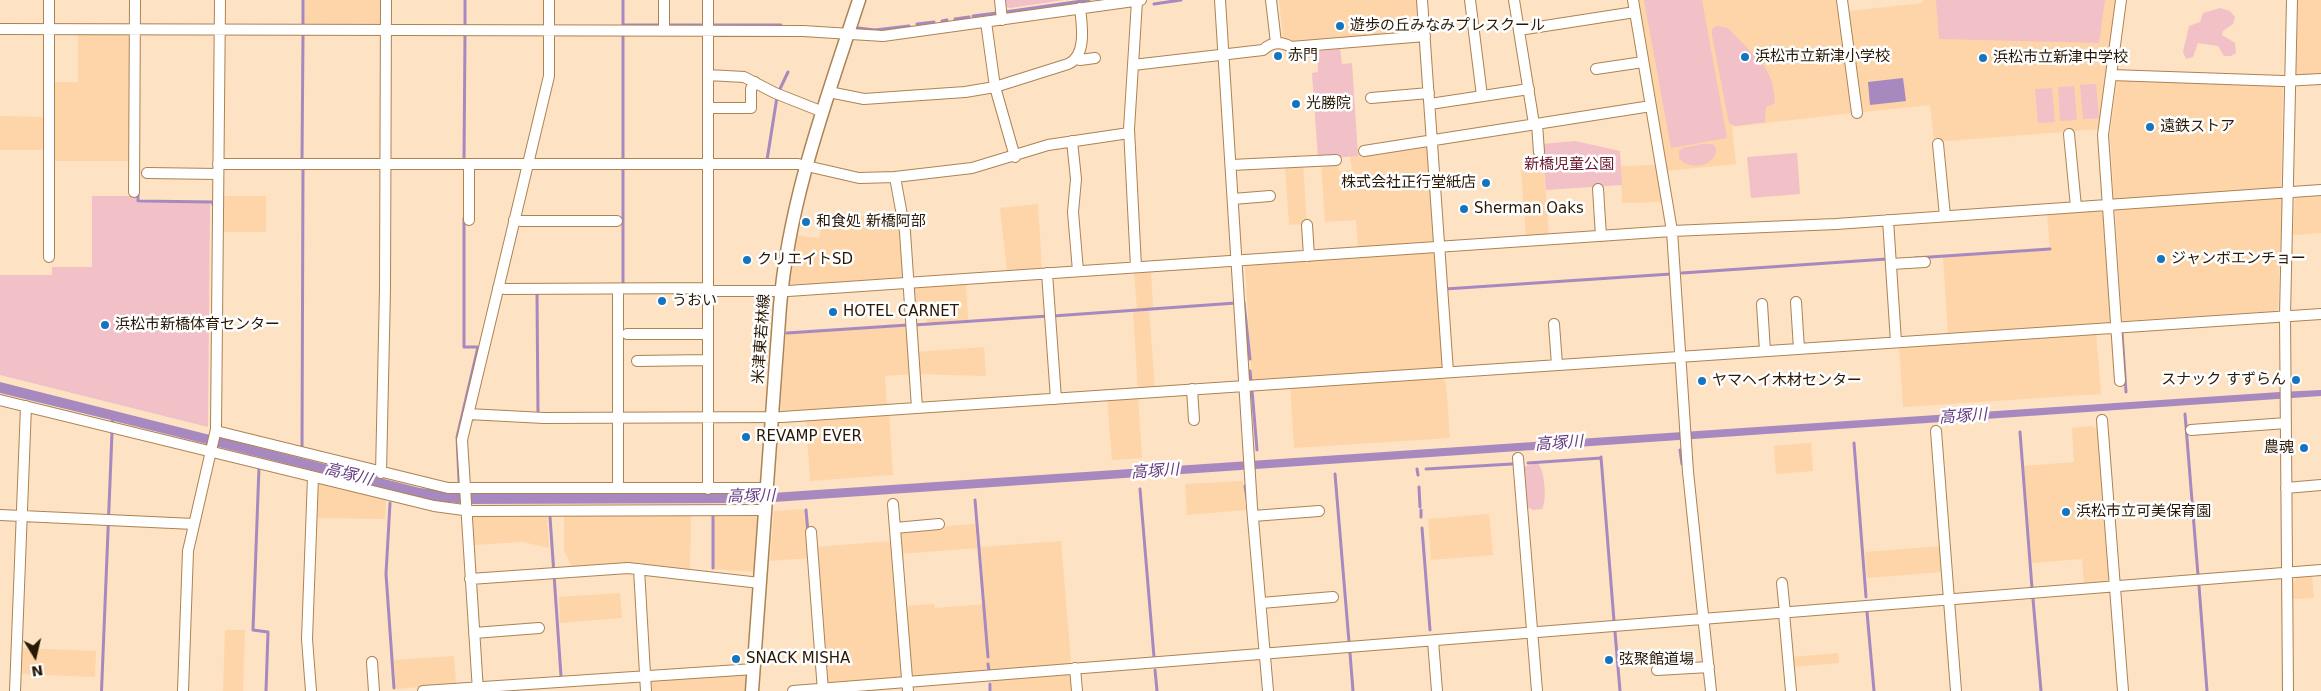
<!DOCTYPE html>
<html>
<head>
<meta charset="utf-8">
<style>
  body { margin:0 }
  #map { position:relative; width:2321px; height:691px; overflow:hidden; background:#fde2c4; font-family:"DejaVu Sans",sans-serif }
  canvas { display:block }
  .north { position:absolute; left:10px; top:631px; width:50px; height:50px; -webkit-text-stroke:4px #fff; paint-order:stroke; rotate:171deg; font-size:14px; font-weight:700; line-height:20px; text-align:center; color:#281805 }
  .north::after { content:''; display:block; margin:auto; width:18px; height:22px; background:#281805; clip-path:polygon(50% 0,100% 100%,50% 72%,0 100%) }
</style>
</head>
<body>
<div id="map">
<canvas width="2321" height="691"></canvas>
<div class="north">N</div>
</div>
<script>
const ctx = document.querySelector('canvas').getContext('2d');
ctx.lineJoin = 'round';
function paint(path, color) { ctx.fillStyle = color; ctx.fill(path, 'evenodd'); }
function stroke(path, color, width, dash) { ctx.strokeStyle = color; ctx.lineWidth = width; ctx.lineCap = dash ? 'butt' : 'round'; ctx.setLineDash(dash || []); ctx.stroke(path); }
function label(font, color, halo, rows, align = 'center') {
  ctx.font = font + ' "DejaVu Sans","Noto Sans JP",sans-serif'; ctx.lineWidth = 5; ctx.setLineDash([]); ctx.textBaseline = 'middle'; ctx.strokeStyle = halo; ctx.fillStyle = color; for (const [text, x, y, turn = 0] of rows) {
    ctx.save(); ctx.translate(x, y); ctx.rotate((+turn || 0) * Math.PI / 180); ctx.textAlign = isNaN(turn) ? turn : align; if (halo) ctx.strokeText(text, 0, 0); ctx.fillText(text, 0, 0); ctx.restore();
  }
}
const built = new Path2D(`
  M305,0H381V23L379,25H305Z
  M1279,0H1419L1420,15L1399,17L1400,36L1292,44L1283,39Z
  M1636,0H1836L1852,113L1732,127L1736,164L1666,171Z
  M1923,0H2118L2101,129L1934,142L1930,105L1863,112L1849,11L1923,3Z
  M2297,0H2321V76L2297,77L2295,75Z
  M78,34H130L132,161H52V82H78Z
  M2117,78L2283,84L2281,187L2279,189L2114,200L2110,135Z
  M0,116L45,117V150H0Z
  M1430,143L1434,244L1358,249L1356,220L1325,222L1321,164L1338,163L1339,171L1352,170L1350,156Z
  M1303,165L1307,224L1289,225L1285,166Z
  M1658,165L1664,202L1622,203L1621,166Z
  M1544,168L1549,236L1526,237L1521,169Z
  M2321,194V233L2293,235L2295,198L2297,196Z
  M222,196H266V232H221Z
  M2280,196L2282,198L2278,309L2276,311L2122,321L2115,208Z
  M1038,204L1042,270L1007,272L1000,208Z
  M2105,208L2113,324L1948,335L1943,256L2050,249L2047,212Z
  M899,213L905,277L903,279L791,286L789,284L796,235L819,238L823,220Z
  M1435,251L1445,369L1252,382L1245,264Z
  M1151,271L1153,308L1137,309L1134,272Z
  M966,283L968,320L927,323L926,307H912L911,287Z
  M1149,310L1155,388L1138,390L1133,311Z
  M909,326L912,374L885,376L887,406L780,414L786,334Z
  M2096,332L2101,394L1903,407L1899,345Z
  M984,347L986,376L917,374L915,352Z
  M1440,376L1446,382L1450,438L1294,448L1290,386Z
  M1138,397L1142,458L1112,460L1107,399Z
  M889,413L893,475L810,481L806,419Z
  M2093,426L2098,430L2109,578L2106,583L2084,584L2082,559L2032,563L2024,466L2074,462L2072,428Z
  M1811,443L1813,471L1776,474L1774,446Z
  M1243,481L1246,510L1187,515L1185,484Z
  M318,483L386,500L385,519L317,518Z
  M805,509L809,558L770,561L774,511Z
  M714,513H759L755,572L714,569Z
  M470,514H547L549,548L523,542L472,545Z
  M564,514H691L690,573L573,569L564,551Z
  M1489,514L1493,555L1431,560L1428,519Z
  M975,524L977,548L900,554L898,530Z
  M892,541L903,675L900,678L829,684L826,681L815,547Z
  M1061,541L1071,661L1068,665L912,677L909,674L904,606L934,604L935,608L985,604L981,547Z
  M1940,546L1943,572L1867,578L1865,552Z
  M2312,576L2314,598L2293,599V583L2298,577Z
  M620,593L622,618L560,623L559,597Z
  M225,630H245L243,691H223Z
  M22,648L96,651L95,677L21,674Z
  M1838,653L1839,663L1792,667L1791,657Z
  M454,656L456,684L396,689L394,660Z
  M1069,673L1072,676L1073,691H992V679Z
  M747,674L746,691H649L650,679Z`);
const green = new Path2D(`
  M1003,0H1064L1010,8L1004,6Z
  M1644,0H1702L1727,138L1671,148Z
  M1936,0H2105L2099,43L1939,39Z
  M2220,8L2230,11L2235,17L2233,24L2223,31L2222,35L2235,43L2236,53L2231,56H2224L2218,46L2198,43L2193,57L2186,59L2183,52L2189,26L2200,22L2203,13Z
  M1717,26L1728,28L1765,67L1772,81L1775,101L1774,104L1766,107L1765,122L1736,126L1729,123L1712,35V29Z
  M1340,49L1342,64L1352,63L1358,156L1318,159L1312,73L1318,72L1317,51Z
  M2096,84L2099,118L2083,119L2080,85Z
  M2074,86L2077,120L2060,121L2058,87Z
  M2052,88L2055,122L2038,123L2035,89Z
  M1575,141L1620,151L1622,185L1546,190L1542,144Z
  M1702,144H1713L1716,148C1717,167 1688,171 1679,158V151L1683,148Z
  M1797,153L1800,194L1751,198L1747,157Z
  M92,196H137V203H210L208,427L0,375V275H52V267H92Z
  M1534,464H1538C1545,471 1547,501 1542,509L1533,510L1527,507L1523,467Z`);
const water = new Path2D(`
  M1903,78L1906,101L1870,105L1868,82Z
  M0,382L420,488L470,494L772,493L2280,392L2321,390V396L759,503L469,504L435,501L114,421L103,691H100L111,420L0,393Z`);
const stream = new Path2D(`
  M1154,4L1181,0
  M1005,12L1089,0
  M973,16L997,13
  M955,19L969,17
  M942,21L947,20
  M303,24V0
  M917,24L934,22
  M465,25V0
  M623,25H658
  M670,25H702
  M714,25H781
  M623,26V0
  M858,28L875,30L909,26
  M779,91L788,72
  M302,160L303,35
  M767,160L777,97
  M464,161L465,35
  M623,161V36
  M138,191V201L213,202V205
  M1915,258L2050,249
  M1682,273L1887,259
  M623,284V167
  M1445,289L1671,274
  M537,293L538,414
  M1244,303L1250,359
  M1053,316L1236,303
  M914,325L1048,316
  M787,333L908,325
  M2122,333L2126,392
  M1250,371L1251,381
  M1252,390L1257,450
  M2185,414L2198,575
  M2020,432L2032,588
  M1854,443L1866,597
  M302,449L303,167
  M1680,450L1682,464
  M1601,457L1614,621
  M1528,463L1601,458
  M259,467L253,630L268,632L266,691
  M1417,469L1418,475
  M1426,469L1512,464
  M1335,474L1349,642
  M459,481L457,437L478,347H464V218
  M1245,486L1247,499
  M1419,487L1420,507
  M1140,489L1154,657
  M975,500L988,657
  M390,503L386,574L394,688
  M806,510L808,533
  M1421,510V517
  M550,517L561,676
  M1422,528L1430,630
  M713,568V513
  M2199,586L2207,691
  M2033,599L2041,691
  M1867,612L1874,691
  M1615,632L1620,691
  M1350,653L1353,691
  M988,664L989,671
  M1155,670L1157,691
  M990,684V691`);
const minor = new Path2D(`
  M1000,0L1002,20
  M1220,0L1252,507L1268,691
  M1271,0L1276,43
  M1422,0L1448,372
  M1470,0L1482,96
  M1514,0L1534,124
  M1633,0L1672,231L1688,472L1711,691
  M1842,0L1857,113
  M986,22L995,87L1015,157
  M0,29L803,31L883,36L1141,0
  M1519,30L1635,12
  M664,31V0
  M1077,58L1080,60L1095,58
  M1133,65L1263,50C1272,42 1281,41 1291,47L1425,36
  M1596,69L1643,62
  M708,75L744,77L775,93L823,112
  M2111,75L2283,81L2321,79
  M829,92L864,99L965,92L995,87L1068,64C1087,56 1082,25 1080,8
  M1371,98L1429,93
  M1430,104L1529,89
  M708,108H751V89L755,82
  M1537,124L1539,152
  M2069,134L2076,207
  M1072,141L1076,179L1073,212L1078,271
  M1938,144L1945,216
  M1364,151L1651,106
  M218,164H798L859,178L895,177L972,168L1048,145L1129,133
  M1231,165L1336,160
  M147,173L218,174
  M895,177L905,232L917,408
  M1598,189L1601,236
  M134,192L135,0
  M1233,199L1270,196
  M469,220V164
  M514,220L522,221H617
  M1888,220L1896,342
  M1307,225L1309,256
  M49,257V0
  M1891,264L1925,262
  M1136,267L1129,129L1137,1
  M1047,273L1056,399
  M498,288L506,289L708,288
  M708,291H788L1672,231L1836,224L2321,190
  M1796,302L1799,349
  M1762,304L1765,351
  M1554,324L1557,365
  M627,334H708
  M637,361L708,360
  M2120,381L2103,135L2121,0
  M1192,389L1194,420
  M0,400L434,506L471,511L766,510
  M468,414L544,418L782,417L2321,314
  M2102,420L2123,691
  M2191,430L2286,423
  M216,431L448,488H767
  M1936,431L1956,691
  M1518,458L1537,691
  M381,473L385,289L386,0
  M618,482V289
  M2286,488L2321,485
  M708,489V0
  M893,504L908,691
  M0,515L194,524
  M1253,516L1319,511
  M895,528L939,524
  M811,532L823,691
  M639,569L646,691
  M470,579L628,568L760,583
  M1782,583L1785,613
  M1261,603L1333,597
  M1784,613L1791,691
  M474,633L539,628
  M1433,641L1437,691
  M372,662L374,691
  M1075,668L1077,691
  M1657,670L1709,667
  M15,691L26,406
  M183,691L188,551L216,429L220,0
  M311,691L307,639L313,477
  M423,691L754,669
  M478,691L462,440L549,76V0
  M793,691L2321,570
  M2288,691L2285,316L2292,0`);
const major = new Path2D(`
  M752,691L780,306C789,200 826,101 859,0`);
const markers = [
  [1340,26,5,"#1574c0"],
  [1278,56,5,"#1574c0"],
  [1745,57,5,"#1574c0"],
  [1983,58,5,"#1574c0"],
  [1296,104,5,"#1574c0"],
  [2150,127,5,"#1574c0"],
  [1486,183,5,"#1574c0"],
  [1464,209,5,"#1574c0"],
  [806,222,5,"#1574c0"],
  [2161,259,5,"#1574c0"],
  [747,260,5,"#1574c0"],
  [662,301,5,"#1574c0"],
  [833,312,5,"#1574c0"],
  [105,325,5,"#1574c0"],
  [2296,380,5,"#1574c0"],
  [1702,381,5,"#1574c0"],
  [746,437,5,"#1574c0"],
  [2304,448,5,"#1574c0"],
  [2066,512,5,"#1574c0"],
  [736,659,5,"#1574c0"],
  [1609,660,5,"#1574c0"]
];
const poiNames = [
  ["遊歩の丘みなみプレスクール",1350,26],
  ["赤門",1288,56],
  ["浜松市立新津小学校",1755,57],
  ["浜松市立新津中学校",1993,58],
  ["光勝院",1306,104],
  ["遠鉄ストア",2160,127],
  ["株式会社正行堂紙店",1476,183,"right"],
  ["Sherman Oaks",1474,209],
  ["和食処 新橋阿部",816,222],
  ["ジャンボエンチョー",2171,259],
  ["クリエイトSD",757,260],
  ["うおい",672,301],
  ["HOTEL CARNET",843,312],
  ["浜松市新橋体育センター",115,325],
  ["スナック すずらん",2286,380,"right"],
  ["ヤマヘイ木材センター",1712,381],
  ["REVAMP EVER",756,437],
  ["農魂",2294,448,"right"],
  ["浜松市立可美保育園",2076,512],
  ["SNACK MISHA",746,659],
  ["弦聚館道場",1619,660]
];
const parkNames = [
  ["新橋児童公園",1569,165]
];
const streetNames = [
  ["米津東若林線",762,339,-86]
];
const waterNames = [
  ["高塚川",1963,417,-4],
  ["高塚川",1559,444,-4],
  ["高塚川",1155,472,-4],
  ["高塚川",348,475,14],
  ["高塚川",751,497,-1]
];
paint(built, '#fdd5a8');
paint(green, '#f2c0c7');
paint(water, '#a788bf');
stroke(stream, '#a788bf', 3);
stroke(minor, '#ac8353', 12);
stroke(major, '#ac8353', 15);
stroke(minor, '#fff', 10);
stroke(major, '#fff', 12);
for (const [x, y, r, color] of markers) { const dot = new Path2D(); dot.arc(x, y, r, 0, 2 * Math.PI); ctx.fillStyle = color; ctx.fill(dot); stroke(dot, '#fff', 2); }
label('15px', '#281805', '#fff', poiNames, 'left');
label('15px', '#6d1a30', '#fff', parkNames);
label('15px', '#281805', '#fff', streetNames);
label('italic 16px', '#653c81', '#fff', waterNames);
</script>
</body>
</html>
